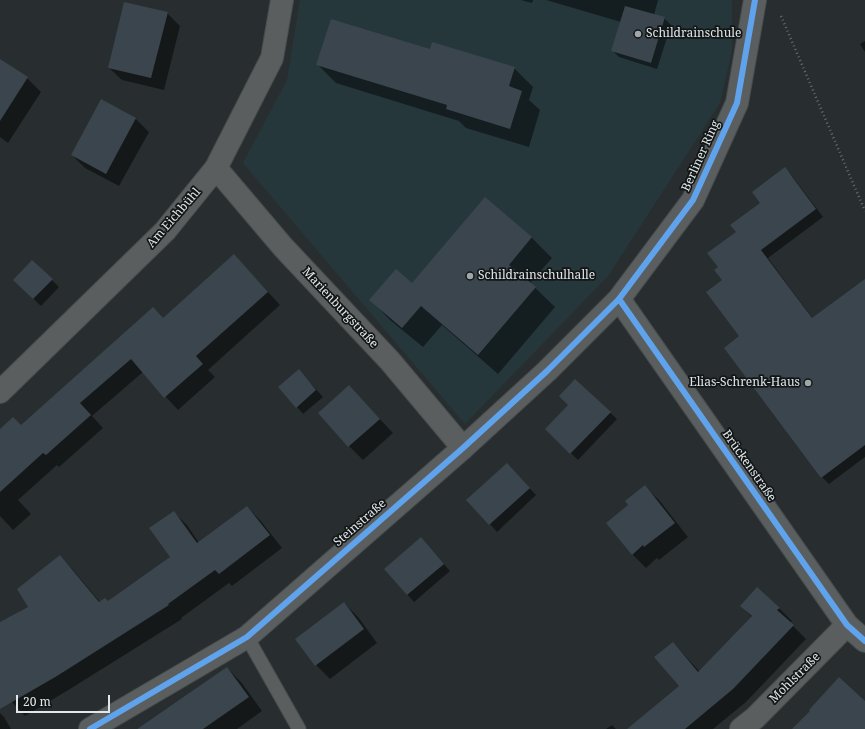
<!DOCTYPE html>
<html>
<head>
<meta charset="utf-8">
<style>
  body { margin:0 }
  #map { position:relative; width:865px; height:729px; overflow:hidden; background:#282e2f; font-family:"Noto Serif",serif }
  canvas { display:block }
  .scale { position:absolute; left:16px; top:695px; width:94px; height:18px; box-sizing:border-box; border:2px solid #e2e8ea; border-top:0; padding-left:5px; font-size:12px; line-height:14px; white-space:nowrap; color:#e2e8ea; -webkit-text-stroke:3px #121617; paint-order:stroke }
</style>
</head>
<body>
<div id="map">
<canvas width="865" height="729"></canvas>
<div class="scale">20 m</div>
</div>
<script>
const ctx = document.querySelector('canvas').getContext('2d');
ctx.lineJoin = 'round';
function paint(path, color) { ctx.fillStyle = color; ctx.fill(path, 'evenodd'); }
function stroke(path, color, width, dash) { ctx.strokeStyle = color; ctx.lineWidth = width; ctx.lineCap = dash ? 'butt' : 'round'; ctx.setLineDash(dash || []); ctx.stroke(path); }
function label(font, color, halo, rows, align = 'center') {
  ctx.font = font + ' "Noto Serif",serif'; ctx.lineWidth = 3.5; ctx.setLineDash([]); ctx.textBaseline = 'middle'; ctx.strokeStyle = halo; ctx.fillStyle = color; for (const [text, x, y, turn = 0] of rows) {
    ctx.save(); ctx.translate(x, y); ctx.rotate((+turn || 0) * Math.PI / 180); ctx.textAlign = isNaN(turn) ? turn : align; if (halo) ctx.strokeText(text, 0, 0); ctx.fillText(text, 0, 0); ctx.restore();
  }
}
const built = new Path2D(`
  M300,0H732V50L720,103L608,276L465,424L243,163L287,80Z`);
const shadow = new Path2D(`
  M521,0H533L532,3Z
  M546,0H658L654,15L664,18L671,25L657,69L619,57L612,50L621,22Z
  M167,13L180,26L164,90L122,80L109,68Z
  M865,41V52L860,44Z
  M431,50L514,68L533,87L529,100L540,110L529,147L466,128L459,121L336,83L317,64Z
  M0,61H1L27,78L41,92L8,143L0,137Z
  M136,119L149,132L119,186L85,168L72,155Z
  M785,169L792,176L823,217L768,258L813,319L865,280V457L829,484L822,477L741,337L719,267L737,232L761,203Z
  M485,199L532,238L552,258L530,283L555,307L498,374L442,325L423,347L390,320L371,300L412,284Z
  M32,261L59,287L41,306L14,280Z
  M247,269L280,305L208,370L215,377L178,410L143,372L92,416L103,428L59,467L57,465L18,500L31,514L13,530L0,516V430L21,426L164,319Z
  M305,377L323,397L303,414L297,407Z
  M575,380L617,419L578,460L546,429L570,405Z
  M363,401L393,433L363,460L349,446Z
  M514,472L536,495L497,532L468,500Z
  M645,487L659,500L688,537L659,560L657,558L646,568L632,554L629,505Z
  M247,507L260,520L282,548L232,586L229,583L181,618L182,619L70,689L25,716L12,702L0,682V623L29,607L60,556L73,570L100,602H108L172,557L173,512L187,525L199,543Z
  M421,538L450,571L414,602L385,569Z
  M344,603L358,617L377,643L330,679L316,665L297,640Z
  M741,606L779,608L792,621L790,623L806,639L746,702L713,729H628L680,686L673,643L700,672L752,617Z
  M227,668L241,682L262,711L237,729H137Z
  M0,713L4,717L11,729H0Z
  M612,725L616,729H606Z`);
const building = new Path2D(`
  M124,2L168,12L151,78L108,68Z
  M625,6L665,17L651,63L611,51Z
  M331,19L430,49L432,42L515,67L509,86L522,91L510,129L446,109L447,105L316,65Z
  M0,59L28,77L0,121Z
  M101,99L136,118L106,174L71,155Z
  M785,167L816,209L761,250L812,318L865,279V445L821,478L724,348L739,336L706,292L722,280L714,270L718,267L707,253L736,232L730,225L760,203L752,192Z
  M485,197L532,237L509,265L536,287L478,355L421,306L402,328L369,300L396,269L412,283Z
  M234,254L268,292L196,356L203,364L164,398L131,359L80,403L91,415L46,455L43,453L0,492V429L13,417L21,425L153,307L163,318Z
  M32,260L53,279L33,299L13,280Z
  M299,369L316,390L296,408L278,387Z
  M575,379L611,412L570,454L545,429L568,405L559,396Z
  M349,385L380,419L348,447L318,413Z
  M507,463L530,488L489,525L466,500Z
  M645,485L675,523L644,547L643,545L632,555L606,523L628,505L625,501Z
  M247,506L270,535L219,574L215,570L168,604L169,605L57,676L0,709V622L28,607L17,589L60,555L99,602L105,598L108,601L170,557L149,528L174,511L197,543Z
  M421,537L444,564L407,595L384,569Z
  M757,587L780,608L777,610L794,625L733,689L685,729H627L679,686L654,657L673,642L698,672L752,616L740,606Z
  M344,602L364,629L315,666L295,639Z
  M227,667L249,697L203,729H137Z
  M839,677L865,701V729H792L810,711L809,710Z`);
const path = new Path2D(`
  M781,16L865,211`);
const lane = new Path2D(`
  M247,637L299,729`);
const street = new Path2D(`
  M216,168L283,247L390,361L463,448
  M619,299L847,625L865,641
  M0,392L165,231L216,168L272,58L282,0
  M90,729L247,637L463,448L547,371L619,299L693,200L737,103L755,0
  M741,729L755,718L847,625`);
const cycleway = new Path2D(`
  M619,299L847,625L865,641
  M90,729L247,637L463,448L547,371L619,299L693,200L737,103L755,0`);
const markers = [
  [638,34,4,"#a1a7a9"],
  [470,276,4,"#a1a7a9"],
  [808,383,4,"#a1a7a9"]
];
const poiNames = [
  ["Schildrainschule",646,34],
  ["Schildrainschulhalle",478,276],
  ["Elias-Schrenk-Haus",800,383,"right"]
];
const streetNames = [
  ["Berliner Ring",701,156,-66],
  ["Am Eichbühl",174,218,-49],
  ["Marienburgstraße",340,308,47],
  ["Brückenstraße",749,466,55],
  ["Steinstraße",360,523,-41],
  ["Mohlstraße",795,678,-45]
];
paint(built, '#26373b');
paint(shadow, '#0007');
paint(building, '#3a454e');
stroke(lane, '#474c4d', 15);
stroke(street, '#474c4d', 24);
stroke(path, '#676b6c', 2.5, [1, 3]);
stroke(lane, '#5a5e5f', 13);
stroke(street, '#5a5e5f', 22);
stroke(cycleway, '#60a3ed', 6);
for (const [x, y, r, color] of markers) { const dot = new Path2D(); dot.arc(x, y, r, 0, 2 * Math.PI); ctx.fillStyle = color; ctx.fill(dot); stroke(dot, '#121617', 1.5); }
label('12px', '#e2e8ea', '#121617', poiNames, 'left');
label('12px', '#e2e8ea', '#121617', streetNames);
</script>
</body>
</html>
